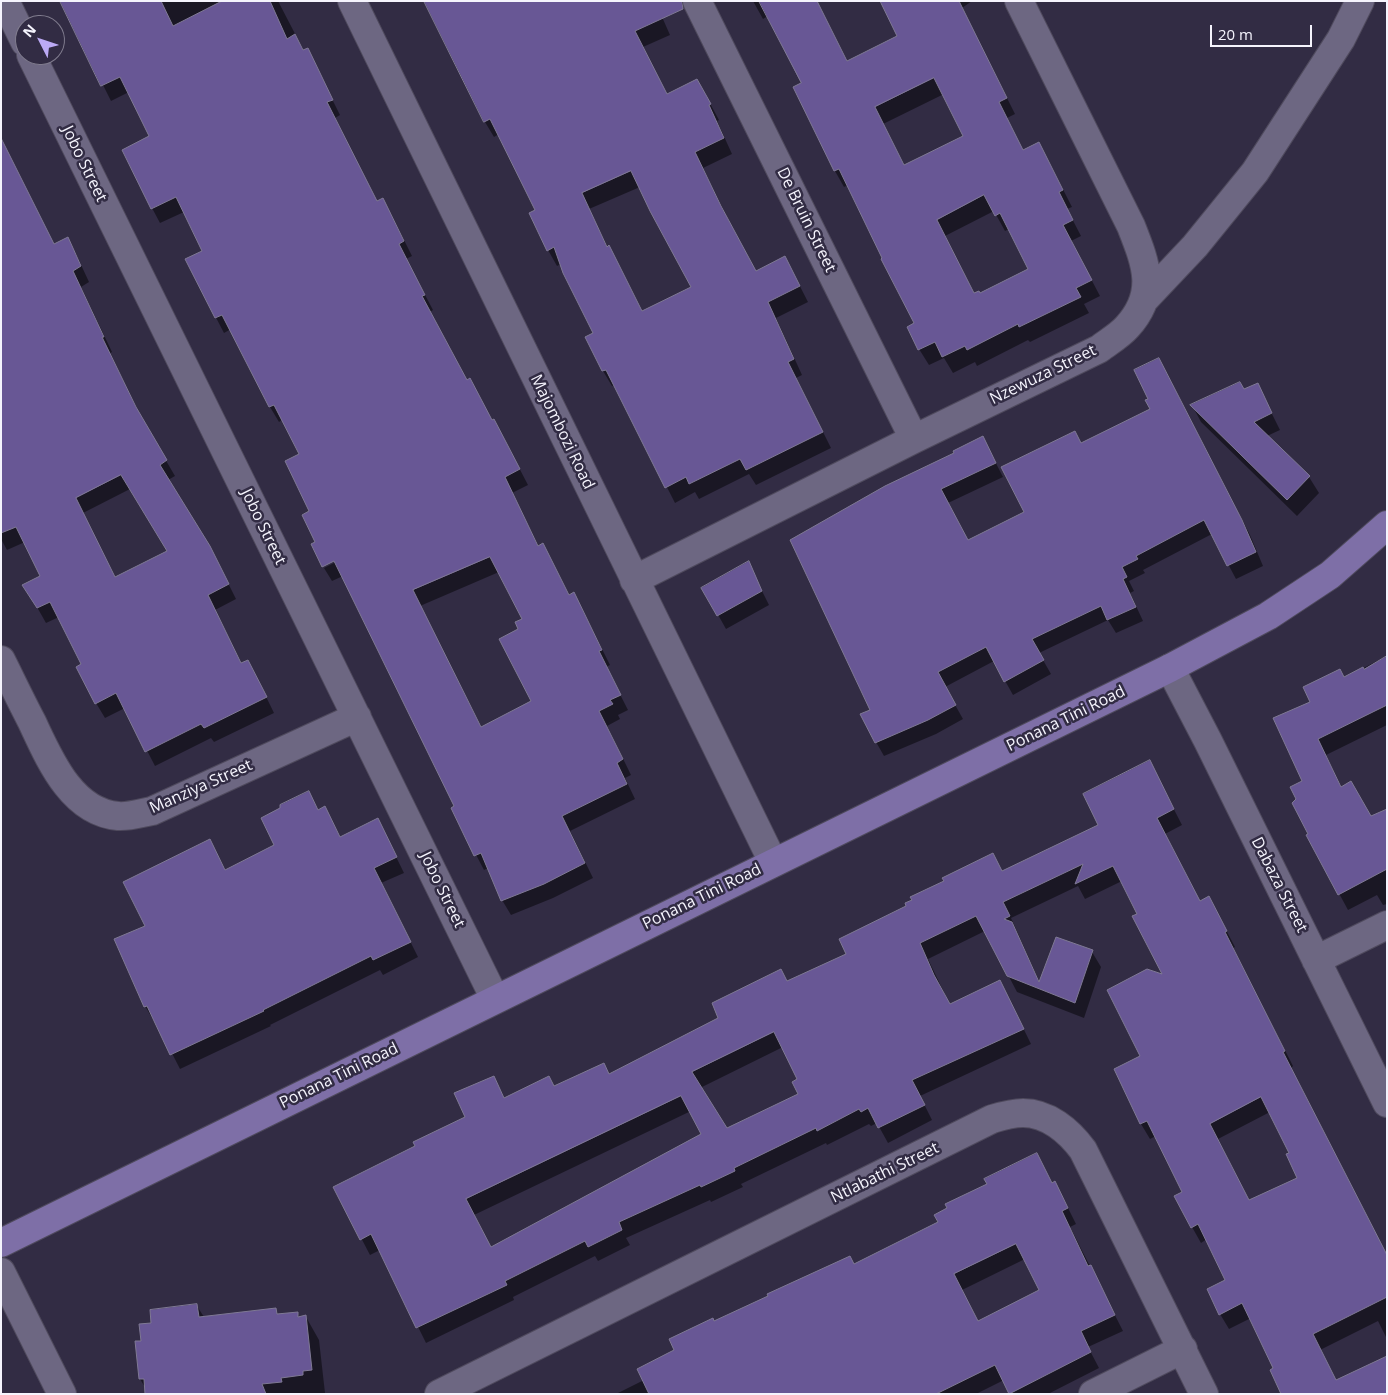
<!DOCTYPE html>
<html>
<head>
<meta charset="utf-8">
<style>
  body { margin:0 }
  #map { position:relative; width:1388px; height:1395px; overflow:hidden; background:#322c44; font-family:"Open Sans",sans-serif }
  canvas { display:block }
  .frame { position:absolute; inset:0; border:2px solid #f5f4fd; pointer-events:none }
  .north { position:absolute; left:15px; top:15px; width:50px; height:50px; box-sizing:border-box; background:#322c44; border:1px solid #807c8e; border-radius:50%; rotate:311deg; font-size:14px; font-weight:700; line-height:20px; text-align:center; color:#f5f4fd }
  .north::after { content:''; display:block; margin:auto; width:18px; height:22px; background:#bcaaf5; clip-path:polygon(50% 0,100% 100%,50% 72%,0 100%) }
  .scale { position:absolute; left:1210px; top:25px; width:102px; height:22px; box-sizing:border-box; border:2px solid #f5f4fd; border-top:0; padding-left:6px; font-size:15px; line-height:18px; white-space:nowrap; color:#f5f4fd; -webkit-text-stroke:4px #322c44; paint-order:stroke }
</style>
</head>
<body>
<div id="map">
<canvas width="1388" height="1395"></canvas>
<div class="frame"></div>
<div class="north">N</div>
<div class="scale">20 m</div>
</div>
<script>
const ctx = document.querySelector('canvas').getContext('2d');
ctx.lineJoin = 'round';
function paint(path, color) { ctx.fillStyle = color; ctx.fill(path, 'evenodd'); }
function stroke(path, color, width, dash) { ctx.strokeStyle = color; ctx.lineWidth = width; ctx.lineCap = dash ? 'butt' : 'round'; ctx.setLineDash(dash || []); ctx.stroke(path); }
function label(font, color, halo, rows, align = 'center') {
  ctx.font = font + ' "Open Sans",sans-serif'; ctx.lineWidth = 5; ctx.setLineDash([]); ctx.textBaseline = 'middle'; ctx.strokeStyle = halo; ctx.fillStyle = color; for (const [text, x, y, turn = 0] of rows) {
    ctx.save(); ctx.translate(x, y); ctx.rotate((+turn || 0) * Math.PI / 180); ctx.textAlign = isNaN(turn) ? turn : align; if (halo) ctx.strokeText(text, 0, 0); ctx.fillText(text, 0, 0); ctx.restore();
  }
}
const shadow = new Path2D(`
  M61,1H278L304,51L307,49L340,115L335,118L377,202L391,214L412,256L406,259L433,310L430,312L467,381L502,435L528,485L512,493L539,547L551,560L570,596L574,594L582,609L610,665L606,667L628,710L618,715L620,719L607,726L631,775L625,778L635,799L570,831L593,878L553,898L511,915L502,900L488,868L484,870L452,809L456,807L343,576L332,581L324,568L340,560L316,543L300,455L283,419L279,422L270,407L231,329L224,333L186,260L203,252L184,212L160,223L152,208L151,137L129,92L111,101ZM499,572L524,620L520,630L533,701L482,728L420,606Z
  M655,1L670,35L643,47L667,96H706L719,120L717,121L732,154L703,168L730,223L756,272L785,257L808,302L776,318L802,375L796,378L831,448L756,485L749,474L699,499L695,492L675,503L615,385L612,386L603,371L595,333L561,264L557,266L548,250L536,211L499,134L494,137L485,122ZM640,187L693,288L643,312L618,263L609,247L608,248L589,209Z
  M753,1H817L848,62L899,37L882,1H972L962,8L1015,114L1007,118L1024,152L1048,160L1072,207L1067,209L1081,236L1071,241L1100,296L1084,304L1089,313L1030,342L1028,340L977,366L975,362L953,373L944,358L929,365L919,349L915,324L848,185L844,187L835,171L795,88L803,84L768,16L763,19ZM944,94L965,137L905,166L883,124ZM994,211L1005,231L1009,229L1029,269L980,294H975L945,236Z
  M1,139L54,245L67,239L76,254L89,282L81,287L112,352L110,353L144,423L175,476L168,480L218,563L236,599L215,610L242,664L256,676L274,713L214,742L211,738L155,766L125,708L105,718L96,703L83,665L59,617L46,623L33,600L42,576L25,542L7,550L1,539ZM130,489L168,551L115,578L83,513Z
  M1167,373L1250,535L1263,566L1236,579L1212,534L1143,570L1145,573L1129,581L1134,591L1130,593L1143,621L1116,633L1108,620L1039,653L1051,674L1013,695L994,661L945,687L963,719L936,734L884,756L876,742L872,710L791,540L983,438L1003,477L948,503L968,542L1025,513L1081,444L1152,409L1149,399Z
  M1257,384L1280,430L1267,436L1309,477L1319,493L1297,516L1201,422L1192,405L1243,391Z
  M748,563L769,605L726,629L703,588Z
  M1387,656V725L1326,755L1342,788L1370,817L1387,810V904L1383,905L1377,895L1348,910L1308,836L1310,835L1298,799L1303,782L1312,703L1344,678Z
  M1149,761L1182,825L1165,834L1200,902L1217,913L1235,947L1233,948L1293,1066L1291,1068L1387,1256V1339L1378,1321L1320,1350L1336,1381L1387,1394L1275,1369L1251,1318L1229,1329L1220,1314L1226,1280L1207,1239L1201,1243L1192,1227L1184,1192L1156,1136L1150,1139L1141,1124L1116,1070L1141,1057L1164,977L1139,914L1122,881L1085,899L1078,886L1011,918L1040,983L1092,952L1101,967L1084,1018L1017,992L985,931L928,959L950,1005L1000,981L1031,1044L920,1096L932,1120L888,1143L877,1123L871,1126L869,1124L827,1145L826,1143L741,1184L743,1187L711,1202L710,1200L626,1238L630,1245L598,1261L595,1256L513,1297L514,1300L426,1343L380,1250L370,1255L335,1188L417,1147L466,1117L493,1078L505,1099L609,1076L787,982L848,954L1002,872L1100,825ZM783,1047L798,1080L800,1094L726,1130L700,1088ZM691,1111L703,1135L491,1248L474,1215ZM1270,1112L1290,1153L1298,1178L1249,1201L1218,1139Z
  M308,792L319,811L325,808L341,838L378,820L404,873L381,883L418,957L383,975L380,970L270,1025L271,1026L180,1069L155,1020L154,1021L145,1006L147,927L210,840L226,871L276,845Z
  M1037,1154L1053,1184L1063,1198L1076,1224L1070,1227L1123,1331L1088,1347L1099,1368L1048,1394H1010L1004,1380L976,1394H616L644,1380L676,1351L714,1322L854,1266L939,1223L989,1185ZM1025,1259L1041,1290L978,1322L962,1290Z
  M197,1306L204,1317L275,1310L278,1315L297,1313L300,1318L306,1317L319,1340L325,1393L146,1394V1389L140,1379L142,1342L152,1324Z`);
const building = new Path2D(`
  M60,1H161L173,26L222,1H270L287,39L295,34L303,50L308,48L333,100L327,102L377,201L383,198L404,241L399,244L425,295L422,296L467,380L470,378L492,420L494,419L520,469L505,477L538,546L543,543L569,595L574,592L602,650L599,651L621,695L610,700L613,704L599,711L623,759L617,763L627,784L562,816L585,863L544,884L501,901L481,853L474,856L451,808L454,806L334,561L322,567L311,544L315,542L302,515L309,511L285,461L299,454L274,405L269,407L222,315L215,318L185,259L202,251L176,197L151,209L122,150L149,136L120,77L101,86ZM490,557L522,619L515,622L518,629L499,639L531,701L481,727L413,590Z
  M424,1H682L683,9L635,31L667,94L697,79L711,104L709,105L724,138L695,152L721,206L756,271L785,256L800,286L768,302L794,359L788,362L823,432L746,470L740,459L689,484L686,477L665,488L606,370L602,371L585,337L593,333L563,273L554,247L547,251L529,213L535,210L490,119L484,122ZM631,171L650,211L691,287L642,311L609,245L607,247L582,193Z
  M759,1H817L847,61L897,36L880,1H959L1007,98L999,102L1023,150L1039,142L1063,190L1059,192L1073,220L1063,225L1092,280L1076,288L1081,297L1019,327L1018,324L967,350L965,346L942,357L935,342L918,350L907,327L914,323L881,259L882,258L839,169L834,171L793,87L801,83ZM934,78L963,136L904,165L875,107ZM984,195L995,216L1000,213L1028,269L980,293L979,291L974,293L937,220Z
  M1,138L54,244L68,237L81,266L73,271L104,337H102L136,407L167,460L160,465L210,546L229,584L208,595L241,663L248,660L267,697L204,728L201,724L145,752L116,693L95,704L76,667L81,664L50,602L37,608L22,585L40,576L16,527L1,533ZM121,475L167,551L115,577L76,498Z
  M1159,358L1242,520L1256,552L1227,566L1204,520L1136,556L1138,559L1122,567L1127,577L1123,579L1136,607L1107,620L1101,606L1032,639L1044,660L1004,682L986,647L938,672L956,705L928,720L875,743L860,714L870,710L790,540L885,486L954,453L953,451L983,436L996,463L941,489L968,540L1024,512L1001,467L1075,431L1081,443L1150,409L1145,400L1148,399L1134,370Z
  M1240,382L1244,389L1258,383L1272,413L1254,422L1310,476L1287,500L1190,405Z
  M749,561L762,591L717,616L701,588Z
  M1387,656V705L1318,739L1341,787L1351,781L1371,816L1387,809V869L1338,895L1306,835L1308,834L1292,803L1296,799L1290,787L1302,781L1273,718L1310,702L1303,687L1340,669L1344,677L1363,667L1364,669Z
  M1150,760L1174,809L1157,818L1200,901L1209,896L1227,931L1225,932L1285,1051L1283,1052L1387,1255V1297L1313,1334L1336,1380L1387,1356V1394H1281L1270,1370L1273,1368L1242,1303L1219,1315L1207,1289L1225,1280L1198,1224L1191,1228L1174,1196L1182,1192L1147,1121L1140,1124L1114,1069L1140,1056L1107,990L1147,969L1162,974L1132,916L1137,914L1113,866L1075,884L1083,864L1003,902L1010,916L1004,919L1012,922L1039,982L1056,937L1093,950L1075,1003L1007,976L976,916L920,943L934,975L950,1004L1000,980L1024,1029L912,1080L925,1105L878,1128L868,1108L861,1112L859,1109L817,1131L816,1128L734,1168L735,1171L701,1187L700,1185L619,1222L622,1230L588,1247L585,1241L505,1281L507,1285L416,1328L371,1234L360,1240L333,1187L415,1146L413,1142L465,1117L454,1093L494,1076L504,1098L549,1076L554,1086L604,1063L609,1074L718,1018L712,1003L781,969L787,981L846,954L839,939L906,906L905,903L912,900L910,897L944,881L942,878L993,853L1002,871L1098,825L1083,794ZM774,1032L797,1079L792,1082L798,1094L727,1128L692,1072ZM681,1096L701,1134L491,1247L466,1199ZM1261,1097L1289,1153L1286,1154L1297,1178L1249,1200L1210,1124Z
  M309,791L318,810L325,806L340,837L378,818L397,857L374,868L411,942L373,960L371,956L263,1010L264,1011L170,1055L147,1006L144,1007L114,939L145,926L123,882L210,839L225,870L274,845L261,818L280,808V805Z
  M1037,1153L1052,1183L1055,1181L1068,1208L1062,1211L1088,1266L1091,1265L1115,1315L1081,1331L1091,1352L1009,1394L995,1365L936,1394H649L637,1369L674,1350L669,1339L713,1318L714,1321L768,1296L767,1294L850,1256L854,1264L938,1222L934,1215L947,1208L945,1204L987,1184L984,1179ZM1016,1244L1039,1290L978,1321L954,1274Z
  M197,1304L199,1317L276,1308L277,1314L298,1312V1317L306,1315L312,1370L303,1371V1375L281,1378L282,1382L262,1384L266,1394H145L144,1379H139L135,1341H141L139,1324L151,1323L150,1310Z`);
const street = new Path2D(`
  M5,1L25,42
  M352,1L773,862
  M697,1L914,439
  M31,55L495,999
  M1144,300L1195,246L1255,172L1341,39L1360,1
  M634,580L914,439L1099,349C1108,342 1119,336 1127,327C1158,293 1146,264 1131,226L1019,1
  M1,660C11,680 21,701 32,722C49,758 71,812 118,816C129,817 141,813 152,811L357,717
  M1170,668L1208,741L1387,1103
  M1316,960L1387,925
  M1,1272L62,1394
  M439,1394L992,1119C1002,1116 1012,1113 1023,1113C1048,1113 1069,1131 1083,1150L1204,1394
  M1093,1394L1183,1349`);
const secondary = new Path2D(`
  M1,1243L1170,668L1268,616L1330,575L1387,525`);
const streetNames = [
  ["Jobo Street",84,164,64],
  ["De Bruin Street",806,220,64],
  ["Nzewuza Street",1043,375,-26],
  ["Majombozi Road",562,432,64],
  ["Jobo Street",263,527,64],
  ["Ponana Tini Road",1066,719,-26],
  ["Manziya Street",201,787,-24],
  ["Dabaza Street",1279,885,63],
  ["Jobo Street",442,890,64],
  ["Ponana Tini Road",702,897,-26],
  ["Ponana Tini Road",339,1076,-26],
  ["Ntlabathi Street",885,1173,-26]
];
paint(shadow, '#0007');
paint(building, '#685795');
stroke(building, '#7f7994', 1);
stroke(street, '#4f4a5d', 30);
stroke(secondary, '#4f4a5d', 30);
stroke(street, '#6d6782', 28);
stroke(secondary, '#7e6fa7', 28);
label('16px', '#f5f4fd', '#322c44', streetNames);
</script>
</body>
</html>
